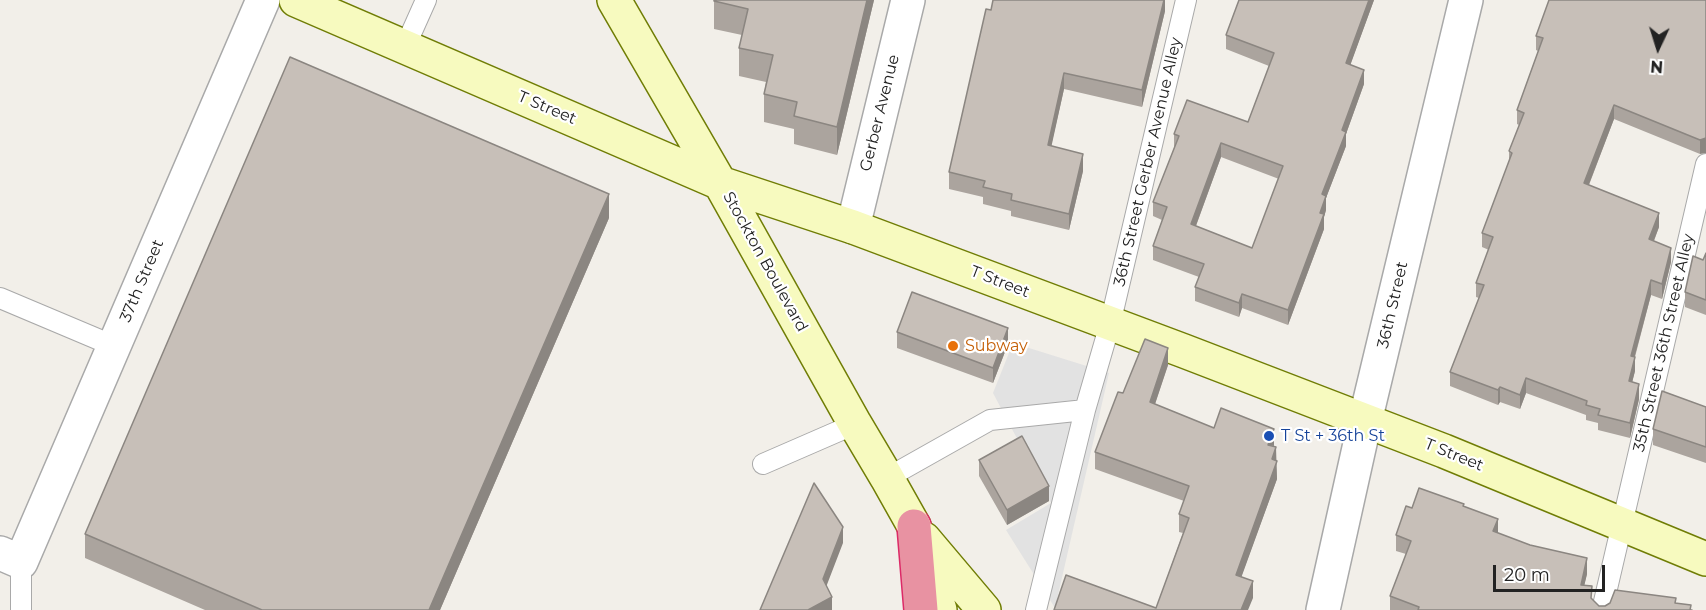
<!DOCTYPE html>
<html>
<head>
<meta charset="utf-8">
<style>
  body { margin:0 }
  #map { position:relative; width:1706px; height:610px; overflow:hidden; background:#f2efe9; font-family:Montserrat,sans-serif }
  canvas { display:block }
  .north { position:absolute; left:1628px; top:18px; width:60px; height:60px; -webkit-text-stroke:4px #fff; paint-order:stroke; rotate:184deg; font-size:16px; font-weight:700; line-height:24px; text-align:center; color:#222 }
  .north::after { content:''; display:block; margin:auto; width:21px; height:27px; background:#222; clip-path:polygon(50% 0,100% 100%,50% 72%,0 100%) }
  .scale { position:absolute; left:1493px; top:565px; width:112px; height:27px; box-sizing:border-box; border:3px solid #222; border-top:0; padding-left:8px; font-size:18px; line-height:21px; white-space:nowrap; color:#222; -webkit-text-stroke:4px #fff; paint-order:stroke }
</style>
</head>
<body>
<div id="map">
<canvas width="1706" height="610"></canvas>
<div class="north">N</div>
<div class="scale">20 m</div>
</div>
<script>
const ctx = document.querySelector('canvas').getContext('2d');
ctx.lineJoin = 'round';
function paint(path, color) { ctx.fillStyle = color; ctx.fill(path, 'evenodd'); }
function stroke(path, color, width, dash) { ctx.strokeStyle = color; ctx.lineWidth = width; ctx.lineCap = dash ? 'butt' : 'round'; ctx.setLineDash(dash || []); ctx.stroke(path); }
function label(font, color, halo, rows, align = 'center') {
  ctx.font = font + ' Montserrat,sans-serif'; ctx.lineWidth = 4.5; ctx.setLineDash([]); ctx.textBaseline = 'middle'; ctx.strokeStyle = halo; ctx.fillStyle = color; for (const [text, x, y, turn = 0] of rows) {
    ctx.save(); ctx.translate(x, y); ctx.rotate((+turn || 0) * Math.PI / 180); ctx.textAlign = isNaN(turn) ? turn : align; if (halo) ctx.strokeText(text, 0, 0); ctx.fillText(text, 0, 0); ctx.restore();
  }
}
const parking = new Path2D(`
  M1013,343L1109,373L1055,608L1006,530L1051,503L993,393Z`);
const lane = new Path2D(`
  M405,47L426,0
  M0,298L114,346
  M763,464L855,424
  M887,478L990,420L1085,410
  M21,610V562
  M1036,610L1085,410L1110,324L1186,0
  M1602,610L1706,164`);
const street = new Path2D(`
  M853,227L908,0
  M0,553L21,562L263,0
  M1323,610L1365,421L1466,0`);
const secondary = new Path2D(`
  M296,0L720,183L853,227L1184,351L1444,451L1706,559
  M614,0L720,183L855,424L887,478L914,526L940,610
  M924,539L984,610`);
const highway = new Path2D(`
  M914,526L921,610`);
const wall = new Path2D(`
  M714,0H874L837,155L794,144V129L764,122V94L766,82L739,76V48L742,35L714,29Z
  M1165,0V11L1142,107L1064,89L1051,146L1083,171L1069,230L1011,216V211L983,204V197L949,189V172L991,10Z
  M1239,0H1374L1350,65L1364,84L1346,134V146L1326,198V210L1324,217V229L1288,325L1242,308L1239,317L1195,301V287L1199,277L1153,260V246L1162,220L1153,216V202L1174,148V134L1248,122L1269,66L1226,49V35ZM1221,157L1279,179L1252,248L1196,226Z
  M1706,0L1700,154L1614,119L1589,185L1659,227L1654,241L1671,262L1662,299L1651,295L1635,357V371L1632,382L1639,399L1630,438L1598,430V423L1586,420V415L1526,393L1520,409L1500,402L1498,405L1450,386V372L1479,298L1476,297V283L1489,250L1482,247V233L1509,161V151L1519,125L1517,124V110L1538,51L1536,50V36Z
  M609,218L440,610H205L85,558V534Z
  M1706,253V315L1685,307V292L1703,260Z
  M897,332L1008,344L993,383L897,348Z
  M1168,365L1155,404L1214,428L1274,446L1276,461L1277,479L1241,577L1253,598L1156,608L1183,533L1179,532V514L1184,501L1095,469V452L1123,393Z
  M1706,407V463L1653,445V429Z
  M979,460L1049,501L1007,525L979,476Z
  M1464,506L1498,533L1587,574L1584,585L1592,599L1599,606L1676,603L1692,610H1390V596L1406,554L1396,551V535L1412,508Z`);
const shadedWall = new Path2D(`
  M867,0H874L837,155V127Z
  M1164,0H1165V11L1142,107V90Z
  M1369,0H1374L1346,77V63Z
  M1364,70V84L1346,134V146L1326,198V210L1324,217V229L1288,325V310L1320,213L1322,194L1342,130Z
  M1064,73V89L1048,162V145Z
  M1614,105V119L1584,197V183Z
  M1706,138V153L1700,154V140Z
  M1221,143V157L1191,239V224Z
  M1083,154V171L1069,230V214Z
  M609,194V218L440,610H429Z
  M1659,213V227L1649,253V239Z
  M1671,248V262L1662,299V284Z
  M1651,280V295L1631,370V356Z
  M1242,294V308L1239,317V303Z
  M1008,328V344L993,383V368Z
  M1168,348V365L1150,419V402Z
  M1635,357V371L1629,395V381Z
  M1526,378V393L1520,409V395Z
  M1639,384V399L1630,438V423Z
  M1500,387V402L1498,405V390Z
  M1274,429V446L1268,445Z
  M1276,447L1277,479L1236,592V575Z
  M1049,486V501L1007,525V510Z
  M1498,519V535L1493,531Z
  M843,527V543L823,595V579Z
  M1587,558V574L1581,600V585Z
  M1253,581V598L1248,610H1241Z
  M832,597V610H808Z`);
const building = new Path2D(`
  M714,0H867L837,127L794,116L797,102L764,94L773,55L739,48L748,9L714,1Z
  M993,0H1164L1142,90L1064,73L1048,145L1083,154L1069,214L1011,200L1012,194L983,187L985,181L949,172L986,9L991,10Z
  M1239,0H1369L1346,63L1364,70L1342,130L1346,132L1322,194L1326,196L1320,213L1324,214L1288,310L1242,294L1239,303L1195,287L1204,264L1153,246L1167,207L1153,202L1179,136L1174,134L1187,100L1248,122L1274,53L1226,35ZM1221,143L1283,166L1252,248L1191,224Z
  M1549,0H1706V138L1700,140L1614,105L1584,183L1659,213L1649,239L1671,248L1662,284L1651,280L1631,356L1635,357L1629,381L1639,384L1630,423L1598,415L1600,409L1586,405L1587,401L1526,378L1520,395L1500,387L1498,390L1450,372L1484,285L1476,283L1493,237L1482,233L1512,153L1509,151L1524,113L1517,110L1543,38L1536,36Z
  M290,57L609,194L429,610H262L85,534Z
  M1706,253V300L1685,292L1693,256L1703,260Z
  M912,292L1008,328L993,368L897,332Z
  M1145,339L1168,348L1150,402L1214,428L1221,408L1274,429L1268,445L1276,447L1272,459L1277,461L1236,575L1253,581L1241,610H1054L1066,575L1156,608L1189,518L1179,514L1189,486L1095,452L1118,392L1123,393Z
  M1662,391L1706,407V447L1653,429Z
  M1022,436L1049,486L1007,510L979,460Z
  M814,483L843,527L823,579L832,597L808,610H760Z
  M1419,488L1464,504L1463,506L1498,519L1493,531L1530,545L1587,558L1581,585L1592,586L1591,598L1599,606H1605L1610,603L1615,590L1676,598L1675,603L1691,605L1690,610H1692H1418L1419,607L1390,596L1411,541L1396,535L1406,506L1412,508Z`);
const markers = [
  [953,346,6,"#e8710a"],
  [1269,436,6,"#1a4fb4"]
];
const streetNames = [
  ["T Street",547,108,23],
  ["Gerber Avenue",880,113,-76],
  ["36th Street Gerber Avenue Alley",1148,162,-77],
  ["Stockton Boulevard",765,262,61],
  ["37th Street",142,281,-67],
  ["T Street",1000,282,21],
  ["36th Street",1393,305,-77],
  ["35th Street 36th Street Alley",1664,343,-77],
  ["T Street",1454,455,22]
];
const foodNames = [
  ["Subway",965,346]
];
const transitNames = [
  ["T St + 36th St",1281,436]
];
paint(parking, '#e2e2e2');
stroke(lane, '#a9a9a9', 22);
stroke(street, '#a9a9a9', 36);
stroke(secondary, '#707d05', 36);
stroke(highway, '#dc2a67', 36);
stroke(lane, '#fff', 20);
stroke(street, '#fff', 33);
stroke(secondary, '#f7fabf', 33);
stroke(highway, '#e892a2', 33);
paint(wall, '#aba49e');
paint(shadedWall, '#8b8681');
paint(building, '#c7bfb8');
stroke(building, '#8b8681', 1.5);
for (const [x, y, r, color] of markers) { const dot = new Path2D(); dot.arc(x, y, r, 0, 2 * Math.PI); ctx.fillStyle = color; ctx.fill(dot); stroke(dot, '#fff', 2); }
label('16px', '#222', '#fff', streetNames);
label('16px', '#c56008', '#fff', foodNames, 'left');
label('16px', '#164399', '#fff', transitNames, 'left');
</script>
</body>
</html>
